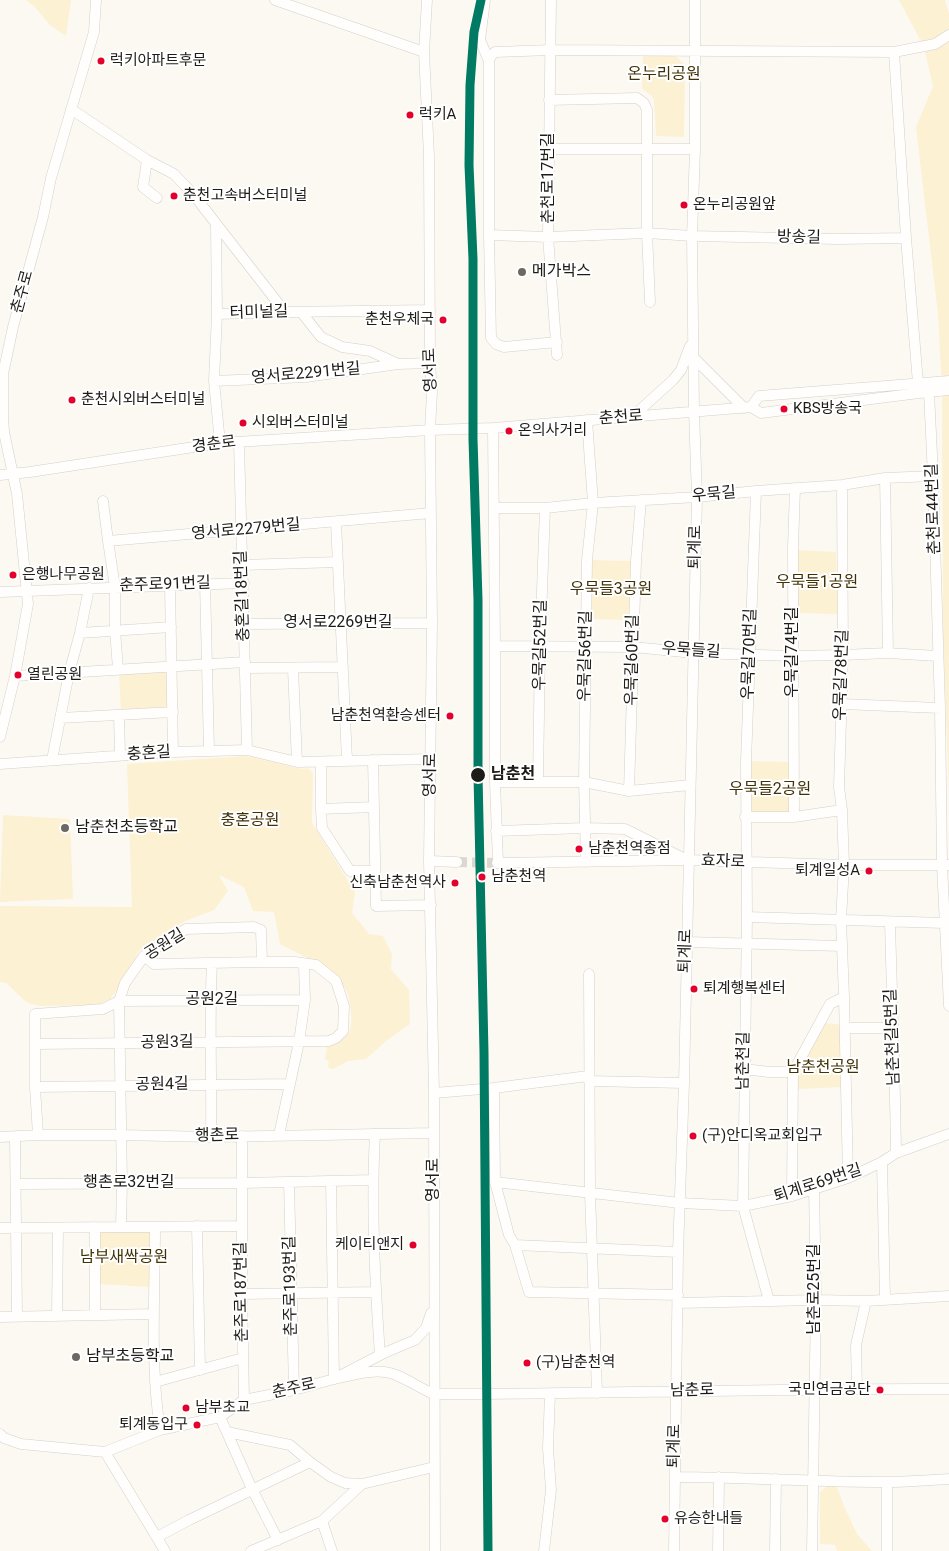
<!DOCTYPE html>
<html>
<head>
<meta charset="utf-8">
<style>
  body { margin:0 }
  canvas { display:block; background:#fcf9f2 }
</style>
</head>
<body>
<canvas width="949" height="1551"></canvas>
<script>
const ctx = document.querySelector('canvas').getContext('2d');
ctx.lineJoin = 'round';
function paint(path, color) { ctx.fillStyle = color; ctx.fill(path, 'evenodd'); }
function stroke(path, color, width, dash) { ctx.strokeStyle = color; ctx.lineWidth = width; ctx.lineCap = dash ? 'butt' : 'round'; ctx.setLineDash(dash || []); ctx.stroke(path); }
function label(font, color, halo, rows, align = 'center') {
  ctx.font = font + ' Roboto,"Noto Sans KR",sans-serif'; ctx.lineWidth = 4; ctx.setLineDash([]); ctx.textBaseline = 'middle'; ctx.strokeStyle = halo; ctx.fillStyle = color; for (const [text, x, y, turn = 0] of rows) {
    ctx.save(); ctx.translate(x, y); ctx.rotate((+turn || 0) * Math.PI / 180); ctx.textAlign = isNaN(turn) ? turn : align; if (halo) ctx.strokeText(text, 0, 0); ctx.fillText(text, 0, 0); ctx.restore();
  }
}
const green = new Path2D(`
  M26,0H71L66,36L50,25L35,7Z
  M899,0H945L949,14V794L943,633L942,391L938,314L916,127L933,86L924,47Z
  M666,54L677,57L685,65L684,137L656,136L654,100L651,95L642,89L643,56Z
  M797,550L836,552L838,614L798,613Z
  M587,560L636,561L634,620L586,619Z
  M169,671L171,709L121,712L119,673Z
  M247,756L302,769L308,768L313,773L312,823L355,892L352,913L369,934L383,936L392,954L391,969L409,990L410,1024L386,1041L366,1059L348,1061L333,1069L328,1068L329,1062L325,1059L327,1047C346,1039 353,1035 351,1013C350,1007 350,999 348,994C338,970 302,956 280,944L274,912L253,911L244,887L219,875L228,891L214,910L185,921L139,951L118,989L110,999L97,1005L39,1006L26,1002L6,983L0,982V906L132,907L127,764Z
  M746,761L794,762V817H745Z
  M3,815L70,819L73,899L0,902Z
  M826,1023L843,1025L844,1087L797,1089L796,1075Z
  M104,1230H149L151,1236L150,1287L97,1284L99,1235Z
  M827,1486L837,1487L844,1506L857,1534L872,1551H837L835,1545L820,1544V1492Z`);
const minorTunnel = new Path2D(`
  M457,862L497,863`);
const minor = new Path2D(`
  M275,0L424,52
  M427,0L424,52L429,156L430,363L432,392L430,430L432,623L429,861L434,1093L435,1551
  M485,0L480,40L489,61
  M551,0L548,237L557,355
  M894,52L906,238L918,383
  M549,100L637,98L644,103L647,110V233L650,302
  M71,109L147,160L174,174L193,194L285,312
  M548,149H695
  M147,160L143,187L157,198
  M216,225L217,314L214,381L220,443
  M489,235L548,237L647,233L692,236L837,239L906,238
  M301,312L321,337L342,347L370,351L398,364
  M217,314L285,312L430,310
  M557,342L504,347L496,344L491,338L489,235V61L491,56L495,52L551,50L894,52L935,44L949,35
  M693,357L744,408
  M214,381L306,377L398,364L430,363
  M929,392L933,476L940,708L942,865L949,1006
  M751,407L759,396L949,381
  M632,417L673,380L681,370L690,346
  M493,428L495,646V782L498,863
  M239,442L247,750
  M0,475L30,472L220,443L430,430L493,428L751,407L761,413L919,393L949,390
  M885,478L888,653
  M842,485L843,655L839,787L842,810L844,865L841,920L844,997L848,1178
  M756,491L746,761L747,917L743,1206L769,1301
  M103,501L108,541L115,587V630L118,669
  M494,508H545L593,503L697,497L756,491L842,485L885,478L933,476
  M336,522L347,760
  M108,541L431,513
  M242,565L338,562
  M205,583L209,750
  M170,586L173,752
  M0,592L244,583
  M244,624L432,623
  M80,633L171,627
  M495,646L633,647L694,653L793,656L843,655L888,653L937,656
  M245,668L343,667
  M293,669L297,762
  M15,676L245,662
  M841,704L940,708
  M119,715L120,755
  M60,718L173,712
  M0,737L15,676L28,604L17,494L4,432L3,416V374L13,327L43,217L51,178L94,32L96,0
  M52,760L69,673L80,633L89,588
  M373,760L376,906L431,905
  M321,762V809L322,828L350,871H375
  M0,764L173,752L247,750L297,762L431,759
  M495,782H584L629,791L690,785
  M538,782L540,646L545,508
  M629,791L636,561L641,500
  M321,809L374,807
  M745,817H794L842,810
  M794,817L793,548L795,488
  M496,831L585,828L625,829L685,859
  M429,861L457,862
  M586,862L584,782L587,560L593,503L587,420
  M497,863L688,860L844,865H949
  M747,917L944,923
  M890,922C892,999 895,1076 896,1153
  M686,942L842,946
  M589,974L590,1193L597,1393
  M119,1001L122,1183L121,1227
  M119,1001L305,1000
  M845,1028H892
  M36,1044L329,1041L336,1038L343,1031L344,1006L336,981L316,965L295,962H262L154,964L144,956
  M744,1069L769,1072H793
  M589,1081L684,1083
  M35,1087L290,1084
  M494,1088L495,1182L509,1235L515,1245L529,1292L678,1295
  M434,1093L494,1088L588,1076
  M375,1134C371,1208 375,1282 380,1355
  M38,1135L35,1087V1014L103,1009L119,1001L125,983L144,956L186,929L254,927L261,930L262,962
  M279,1135L299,1042L305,1000L304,964
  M242,1136V1294L244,1400
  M0,1137L38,1135H121L211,1137L434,1133
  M15,1137L17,1316
  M211,1137C212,1079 209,1021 212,963
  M882,1162L885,1299
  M331,1181L334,1379
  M289,1182L294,1390
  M495,1182L680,1203L743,1206L792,1196L848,1178L882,1162L896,1153L949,1134
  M16,1184L242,1183L373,1180
  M792,1196L793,1072L830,1004L844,997
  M197,1226L200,1370
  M155,1227C155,1294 150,1363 160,1430
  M0,1228L242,1226
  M515,1245L678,1252
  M242,1294L376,1292
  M678,1303L816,1300L866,1301L949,1296
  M95,1315V1227
  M57,1316L58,1228
  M0,1317L154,1314
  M334,1379C353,1375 377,1367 396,1375C409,1380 421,1389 434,1394C606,1394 777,1388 949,1389
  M155,1382L243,1358
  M857,1389L856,1345L866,1301
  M220,1417L252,1489L278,1540
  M227,1432L290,1445L310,1462L331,1477L345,1483L362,1484
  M0,1434L4,1438L21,1444L105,1452L160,1430L220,1417L244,1400L294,1390L334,1379L384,1353L415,1340L426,1328L431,1313
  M105,1452L165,1551
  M675,1477C745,1477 814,1482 884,1482C906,1482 928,1480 949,1479
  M887,1482V1551
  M322,1521L332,1551
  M157,1537L189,1520L310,1462
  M251,1551L322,1521L362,1484L434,1467
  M544,1551L551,1490L548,1448L550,1394
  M674,1551L678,1252L684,1083L697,497L694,412L692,236L695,149V0
  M718,1551L719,1477
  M775,1551L776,1479
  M812,1551L816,1300L814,1188`);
const rail1 = new Path2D(`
  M481,0L474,32L470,85L469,165L473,259V439L478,600V775L484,1052L488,1551`);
const markers = [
  [101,61,4.5,"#e4002b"],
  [410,115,4.5,"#e4002b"],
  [174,196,4.5,"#e4002b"],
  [684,205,4.5,"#e4002b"],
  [522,272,5,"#6c6964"],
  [443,320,4.5,"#e4002b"],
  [72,400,4.5,"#e4002b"],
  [784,409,4.5,"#e4002b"],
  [243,423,4.5,"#e4002b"],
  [509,431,4.5,"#e4002b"],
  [13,575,4.5,"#e4002b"],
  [18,675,4.5,"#e4002b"],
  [450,716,4.5,"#e4002b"],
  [478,775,8,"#1e1c17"],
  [65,828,5,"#6c6964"],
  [579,849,4.5,"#e4002b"],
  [869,871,4.5,"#e4002b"],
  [482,877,4.5,"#e4002b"],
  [455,883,4.5,"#e4002b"],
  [694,989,4.5,"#e4002b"],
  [693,1136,4.5,"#e4002b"],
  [413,1245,4.5,"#e4002b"],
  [76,1357,5,"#6c6964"],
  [527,1363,4.5,"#e4002b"],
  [880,1390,4.5,"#e4002b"],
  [186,1408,4.5,"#e4002b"],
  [197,1425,4.5,"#e4002b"],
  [665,1519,4.5,"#e4002b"]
];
const busNames = [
  ["럭키아파트후문",110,61],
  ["럭키A",419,115],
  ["춘천고속버스터미널",183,196],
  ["온누리공원앞",693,205],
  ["춘천우체국",434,320,"right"],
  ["춘천시외버스터미널",81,400],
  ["KBS방송국",793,409],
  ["시외버스터미널",252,423],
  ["온의사거리",518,431],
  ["은행나무공원",22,575],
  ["열린공원",27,675],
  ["남춘천역환승센터",441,716,"right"],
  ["남춘천역종점",588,849],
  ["퇴계일성A",860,871,"right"],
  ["남춘천역",491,877],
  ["신축남춘천역사",446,883,"right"],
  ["퇴계행복센터",703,989],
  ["(구)안디옥교회입구",702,1136],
  ["케이티앤지",404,1245,"right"],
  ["(구)남춘천역",536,1363],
  ["국민연금공단",871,1390,"right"],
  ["남부초교",195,1408],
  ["퇴계동입구",188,1425,"right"],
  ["유승한내들",674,1519]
];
const parkNames = [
  ["온누리공원",664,75],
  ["우묵들1공원",817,583],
  ["우묵들3공원",611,590],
  ["우묵들2공원",770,790],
  ["충혼공원",250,821],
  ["남춘천공원",823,1068],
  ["남부새싹공원",124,1258]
];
const streetNames = [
  ["춘천로17번길",549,178,-90],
  ["방송길",799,238,1],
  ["춘주로",23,292,-75],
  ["터미널길",259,313,-2],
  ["영서로",431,370,-92],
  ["영서로2291번길",306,374,-5],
  ["춘천로",621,418,-4],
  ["경춘로",214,445,-7],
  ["우묵길",714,495,-5],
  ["춘천로44번길",934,509,-92],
  ["영서로2279번길",246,530,-5],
  ["퇴계로",696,547,-89],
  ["춘주로91번길",165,585,-2],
  ["충혼길18번길",243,596,-92],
  ["영서로2269번길",338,623],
  ["우묵길52번길",541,645,-89],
  ["우묵들길",691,651,4],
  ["우묵길74번길",793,652,-90],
  ["우묵길70번길",750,654,-88],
  ["우묵길56번길",586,656,-89],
  ["우묵길60번길",633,660,-89],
  ["우묵길78번길",842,675,-88],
  ["충혼길",149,754,-4],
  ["영서로",431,775,-89],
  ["효자로",723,862,2],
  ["공원길",165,945,-32],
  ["퇴계로",686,951,-88],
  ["공원2길",212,1000],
  ["남춘천길5번길",893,1037,-92],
  ["공원3길",167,1043,-1],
  ["남춘천길",744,1061,-89],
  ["공원4길",162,1085,-1],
  ["행촌로",217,1136,-1],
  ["영서로",434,1180,-90],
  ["행촌로32번길",129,1183],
  ["퇴계로69번길",818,1184,-18],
  ["춘주로193번길",291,1286,-91],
  ["남춘로25번길",815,1289,-90],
  ["춘주로187번길",242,1292,-91],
  ["춘주로",294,1389,-13],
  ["남춘로",692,1391,-1],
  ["퇴계로",675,1446,-89]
];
const poiNames = [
  ["메가박스",532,272],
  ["남춘천초등학교",75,828],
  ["남부초등학교",86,1357]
];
const stopNames = [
  ["남춘천",491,775]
];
paint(green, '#fdf1d4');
stroke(minorTunnel, '#dbd8d1', 10, [10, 5]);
stroke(minor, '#d3d0ca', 11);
stroke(minor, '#fffefd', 10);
stroke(rail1, '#007a62', 9);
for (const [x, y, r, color] of markers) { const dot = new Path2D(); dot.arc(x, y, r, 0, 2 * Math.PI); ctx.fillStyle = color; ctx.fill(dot); stroke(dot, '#fff', 2); }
label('15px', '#1e1c17', '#fff', busNames, 'left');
label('16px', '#413206', '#fff', parkNames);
label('16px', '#1e1c17', '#fff', streetNames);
label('16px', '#1e1c17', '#fff', poiNames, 'left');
label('bold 16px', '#1e1c17', '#fff', stopNames, 'left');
</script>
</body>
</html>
